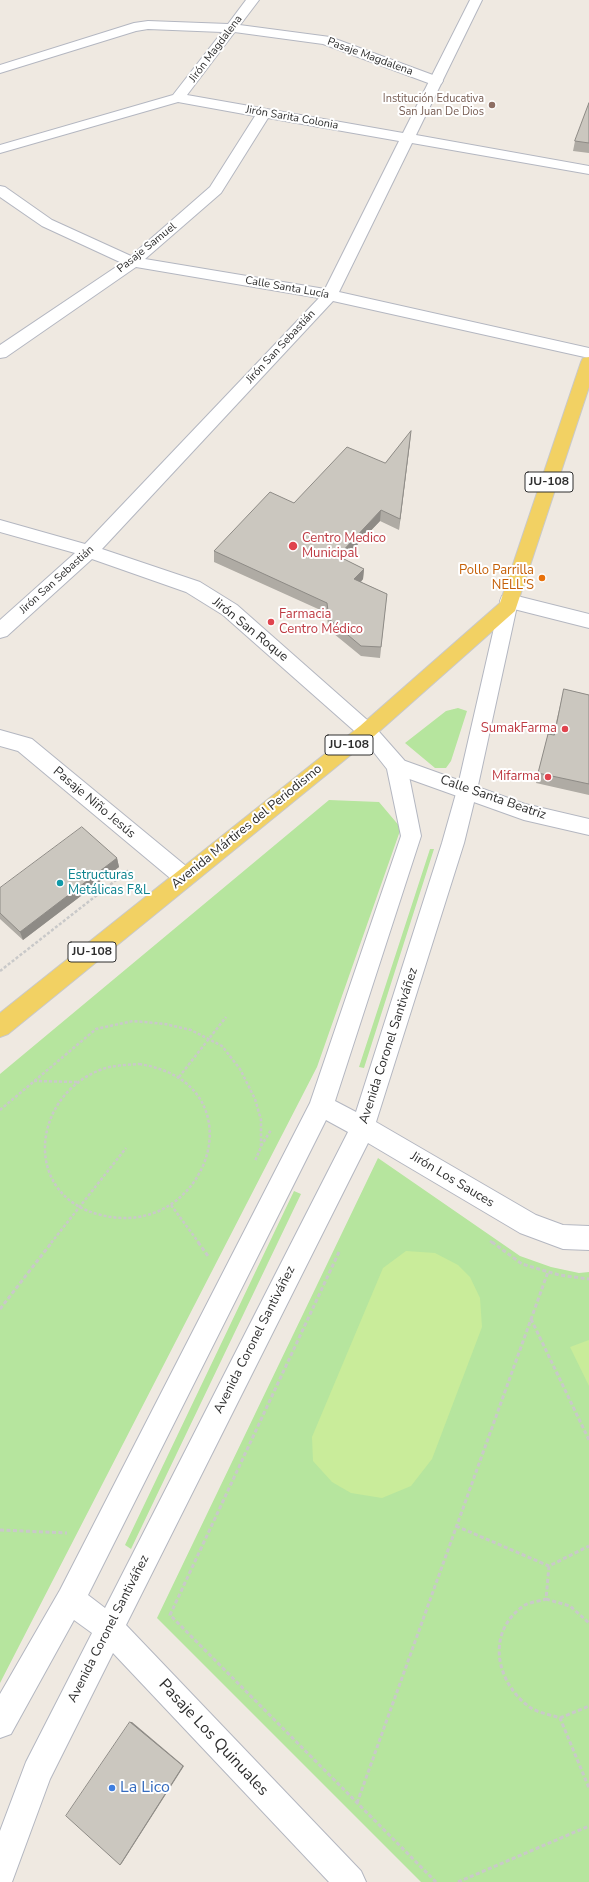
<!DOCTYPE html>
<html>
<head>
<meta charset="utf-8">
<style>
  body { margin:0 }
  canvas { display:block; background:#efe9e1 }
</style>
</head>
<body>
<canvas width="589" height="1882"></canvas>
<script>
const ctx = document.querySelector('canvas').getContext('2d');
ctx.lineJoin = 'round';
function paint(path, color) { ctx.fillStyle = color; ctx.fill(path, 'evenodd'); }
function stroke(path, color, width, dash) { ctx.strokeStyle = color; ctx.lineWidth = width; ctx.lineCap = dash ? 'butt' : 'round'; ctx.setLineDash(dash || []); ctx.stroke(path); }
function label(font, color, halo, rows, align = 'center') {
  ctx.font = font + ' "Nunito Sans",sans-serif'; ctx.lineWidth = 4; ctx.setLineDash([]); ctx.textBaseline = 'middle'; ctx.strokeStyle = halo; ctx.fillStyle = color; for (const [text, x, y, turn = 0] of rows) {
    ctx.save(); ctx.translate(x, y); ctx.rotate((+turn || 0) * Math.PI / 180); ctx.textAlign = isNaN(turn) ? turn : align; if (halo) ctx.strokeText(text, 0, 0); ctx.fillText(text, 0, 0); ctx.restore();
  }
}
const green = new Path2D(`
  M458,708L467,711L451,761L446,768H435L405,743L446,711Z
  M329,800L379,802L401,828L317,1067L0,1683V1074Z
  M430,849H434L364,1068L359,1067Z
  M378,1158L520,1256L551,1267L579,1273L589,1272V1882H421L157,1618Z
  M294,1191L301,1194L131,1549L125,1545Z`);
const pitch = new Path2D(`
  M406,1251L435,1253L458,1265L470,1277L480,1298L482,1327L432,1459L411,1486L382,1498L351,1493L332,1482L313,1461L312,1437L383,1268Z
  M589,1340V1386L570,1347Z`);
const pathFar1 = new Path2D(`
  M0,971L129,870
  M139,1064C263,1083 207,1242 101,1215C22,1196 31,1097 100,1070C112,1065 126,1065 139,1064Z
  M179,1077L226,1017
  M34,1081L77,1082
  M0,1110L96,1029L133,1021L165,1024L191,1030L222,1046L240,1069L255,1099L261,1120V1147L255,1161
  M261,1146L271,1130
  M171,1205L199,1243
  M490,1241L493,1243
  M51,1243L126,1148`);
const path = new Path2D(`
  M198,1242L208,1256
  M492,1242L522,1264L559,1275L589,1279
  M339,1252L170,1615L436,1882
  M0,1309L52,1242
  M531,1319L589,1440
  M456,1526L549,1566L589,1546
  M0,1530L67,1533
  M549,1566L546,1599C540,1601 531,1602 525,1605C485,1631 495,1683 531,1708C539,1713 551,1715 560,1718L589,1788
  M546,1599L570,1606L589,1623
  M560,1718L589,1706
  M357,1803L548,1272
  M458,1882L589,1826`);
const service = new Path2D(`
  M232,24L330,37L441,78L443,81L441,84H431L323,44L227,31L226,28Z
  M0,730L32,739L192,871L195,877L192,883L184,886L176,883L18,751L0,746Z`);
const minor = new Path2D(`
  M246,0H259L187,95L403,133L470,0H482L416,135L589,166V174L412,143L339,292L589,348V358L333,301L102,549L200,582L237,605L374,726L377,731L374,736L367,739L360,736L223,615L186,592L92,559L7,636L0,638V620L75,553L0,532V520L85,544L319,298L136,267L6,357L0,358V345L122,263L42,226L0,197V186L5,187L52,220L131,256L210,187L255,116L178,102L0,153V145L173,95L222,32L148,29L136,31L0,73V65L134,23L148,21L228,24ZM268,118L399,141L325,289L145,259L221,193Z
  M509,594L589,614V628L502,606L500,601L502,596Z
  M397,758L525,804L589,819V835L524,820L390,772L387,766L390,760Z`);
const tertiary = new Path2D(`
  M508,599L515,601L517,606L477,790L464,843L376,1122L536,1215L563,1225L589,1226V1250L563,1249L520,1233L368,1143L126,1625L361,1871L366,1882H329L113,1653L50,1779L12,1882H0V1831L26,1762L92,1633L74,1620L11,1734L0,1738V1694L60,1590L310,1103L401,836L387,769L357,731L360,726L367,723L374,726L404,760L407,766L421,836L335,1101L356,1112L442,843L457,790L499,606L501,601ZM326,1120L348,1132L105,1608L88,1595Z`);
const primary = new Path2D(`
  M589,357V387L515,611L374,736L8,1034L0,1037V1013L360,726L500,603L581,362L583,358Z`);
const wall = new Path2D(`
  M589,103V153L573,151L575,141Z
  M410,442L399,530L380,521L344,559L364,569L363,579L361,582L387,594L380,658L361,656L328,629L327,613L214,562V551L385,463Z
  M564,689L589,695V795L536,783L548,734L553,735Z
  M117,858L119,867L23,940L0,919V888Z`);
const shadedWall = new Path2D(`
  M411,431L410,442L399,530L400,519Z
  M381,510L380,521L337,566L338,556Z
  M364,569L363,579L354,589V579Z
  M117,858L119,867L23,940L20,932Z
  M130,1722H132L184,1766L122,1863L120,1865Z`);
const building = new Path2D(`
  M589,103V143L575,141Z
  M411,431L400,519L381,510L338,556L364,569L354,579L387,594L381,647L361,646L329,619L327,603L214,551L270,492L294,503L347,447L385,463Z
  M564,689L589,695V784L538,773L548,734L554,735Z
  M82,827L117,858L20,932L0,913V888Z
  M130,1722L183,1766L120,1865L66,1816Z`);
const markers = [
  [492,105,4,"#8d6e63"],
  [293,546,5,"#e0444e"],
  [542,578,4,"#e8710a"],
  [271,622,4,"#e0444e"],
  [565,729,4,"#e0444e"],
  [548,777,4,"#e0444e"],
  [60,883,4,"#0f9aa8"],
  [112,1788,4,"#3f7fe0"]
];
const farStreetnames = [
  ["Jirón Magdalena",216,49,-53],
  ["Pasaje Magdalena",370,57,20],
  ["Jirón Sarita Colonia",292,118,10],
  ["Pasaje Samuel",147,248,-39],
  ["Calle Santa Lucía",287,288,10],
  ["Jirón San Sebastián",281,347,-47],
  ["Jirón San Sebastián",57,580,-42]
];
const farEducationnames = [
  ["Institución Educativa",484,99],
  ["San Juan De Dios",484,112]
];
const shields = [
  [549,482,48],
  [349,745,48],
  [92,952,48]
];
const shieldNames = [
  ["JU-108",549,482],
  ["JU-108",349,745],
  ["JU-108",92,952]
];
const healthNames = [
  ["Centro Medico",302,539],
  ["Municipal",302,554],
  ["Farmacia",279,615],
  ["Centro Médico",279,630],
  ["SumakFarma",557,729,"right"],
  ["Mifarma",540,777,"right"]
];
const foodNames = [
  ["Pollo Parrilla",534,571],
  ["NELL'S",534,586]
];
const streetNames = [
  ["Jirón San Roque",250,630,39],
  ["Calle Santa Beatriz",493,798,19],
  ["Pasaje Niño Jesús",94,803,40],
  ["Avenida Mártires del Periodismo",247,827,-39],
  ["Avenida Coronel Santiváñez",389,1046,-72],
  ["Jirón Los Sauces",452,1180,31],
  ["Avenida Coronel Santiváñez",255,1340,-63],
  ["Avenida Coronel Santiváñez",109,1629,-63]
];
const cultureNames = [
  ["Estructuras",68,876],
  ["Metálicas F&L",68,891]
];
const nearStreetnames = [
  ["Pasaje Los Quinuales",213,1738,47]
];
const nearShopnames = [
  ["La Lico",120,1788]
];
paint(green, '#b6e59e');
paint(pitch, '#c9ec9a');
stroke(service, '#b4b7c1', 2);
stroke(minor, '#b4b7c1', 2);
stroke(tertiary, '#b4b7c1', 2);
stroke(primary, '#c9c9c9', 2);
stroke(pathFar1, '#c9c9c9', 2.5, [3, 2]);
stroke(path, '#c9c9c9', 3, [4, 2.5]);
paint(service, '#fff');
paint(minor, '#fff');
paint(tertiary, '#fff');
paint(primary, '#f2d163');
paint(wall, '#afaba4');
paint(shadedWall, '#8e8b86');
paint(building, '#cbc7bf');
stroke(building, '#8e8b86', 1);
for (const [x, y, r, color] of markers) { const dot = new Path2D(); dot.arc(x, y, r, 0, 2 * Math.PI); ctx.fillStyle = color; ctx.fill(dot); stroke(dot, '#fff', 1.5); }
label('11px', '#2e2e2e', '#fff', farStreetnames);
label('11px', '#785e54', '#fff', farEducationnames, 'right');
for (const [x, y, w] of shields) { const box = new Path2D(); box.roundRect(x - w / 2, y - 10, w, 20, 3); ctx.fillStyle = '#fff'; ctx.fill(box); stroke(box, '#2e2e2e', 1); }
label('bold 12px', '#2e2e2e', null, shieldNames);
label('13px', '#be3a42', '#fff', healthNames, 'left');
label('13px', '#c56008', '#fff', foodNames, 'right');
label('13px', '#2e2e2e', '#fff', streetNames);
label('13px', '#0d838f', '#fff', cultureNames, 'left');
label('16px', '#2e2e2e', '#fff', nearStreetnames);
label('16px', '#366cbe', '#fff', nearShopnames, 'left');
</script>
</body>
</html>
